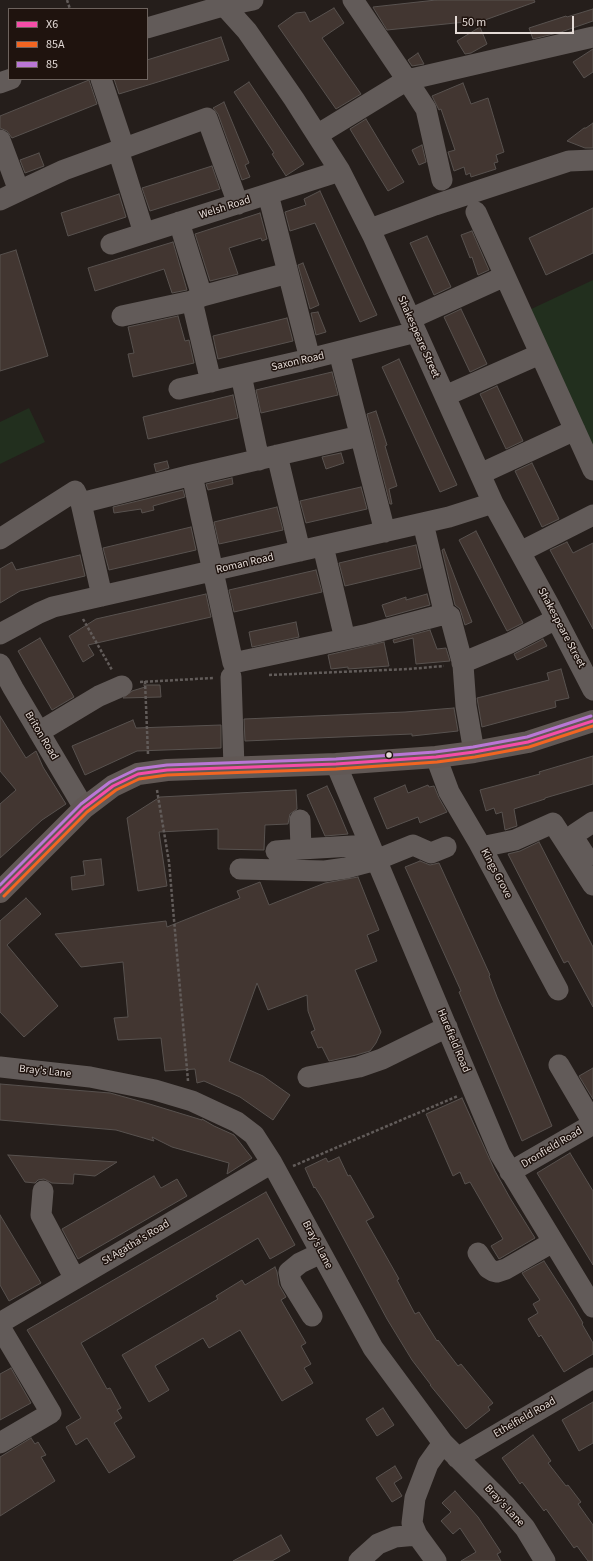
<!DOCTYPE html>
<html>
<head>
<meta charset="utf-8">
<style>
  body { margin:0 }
  #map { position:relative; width:593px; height:1561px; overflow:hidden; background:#251e1b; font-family:"Source Sans 3",sans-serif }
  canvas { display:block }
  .legend { position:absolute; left:8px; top:8px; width:140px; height:72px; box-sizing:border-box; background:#1f130e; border:1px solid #6d635e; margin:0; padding:5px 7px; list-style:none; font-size:12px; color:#e3dad6 }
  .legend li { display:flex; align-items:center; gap:8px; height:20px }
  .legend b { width:20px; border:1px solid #6d635e }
  .scale { position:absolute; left:455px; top:16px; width:119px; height:18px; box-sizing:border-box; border:2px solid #e3dad6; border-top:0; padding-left:5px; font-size:12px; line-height:14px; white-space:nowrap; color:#e3dad6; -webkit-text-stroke:3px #1f130e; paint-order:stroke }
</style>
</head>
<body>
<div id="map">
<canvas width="593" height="1561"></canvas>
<ul class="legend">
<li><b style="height:5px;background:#f54da8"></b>X6</li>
<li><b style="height:5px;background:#f26522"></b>85A</li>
<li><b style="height:5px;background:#ba77d6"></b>85</li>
</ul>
<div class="scale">50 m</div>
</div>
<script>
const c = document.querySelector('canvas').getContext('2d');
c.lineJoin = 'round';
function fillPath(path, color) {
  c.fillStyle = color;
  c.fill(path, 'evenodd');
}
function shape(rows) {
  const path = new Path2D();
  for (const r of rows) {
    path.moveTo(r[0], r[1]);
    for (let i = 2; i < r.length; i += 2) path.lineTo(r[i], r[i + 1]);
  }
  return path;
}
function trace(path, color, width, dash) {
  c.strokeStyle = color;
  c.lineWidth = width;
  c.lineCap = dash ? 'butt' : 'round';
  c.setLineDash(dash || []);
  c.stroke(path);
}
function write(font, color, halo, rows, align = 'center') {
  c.font = font + ' "Source Sans 3",sans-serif';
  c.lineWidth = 3;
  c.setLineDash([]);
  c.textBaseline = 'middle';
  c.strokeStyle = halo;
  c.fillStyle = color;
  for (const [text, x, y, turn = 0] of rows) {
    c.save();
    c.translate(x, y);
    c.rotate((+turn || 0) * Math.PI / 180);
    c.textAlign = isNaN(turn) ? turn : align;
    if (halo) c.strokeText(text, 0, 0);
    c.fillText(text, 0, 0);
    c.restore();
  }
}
fillPath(shape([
  [593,280,593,452,527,311],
  [29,408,45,442,0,464,0,422]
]), '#222f1e');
const building = shape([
  [436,0,534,0,535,2,485,20,387,30,374,9,373,7,436,0],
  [334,8,344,23,322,38,361,94,336,109,278,26,296,13,305,12,310,22,334,8],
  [593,9,593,21,561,32,533,39,529,28,566,16,567,17,593,9],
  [480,27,487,44,471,53,465,54,457,41,480,27],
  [221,37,229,60,119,94,114,79,147,79,147,60,221,37],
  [593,49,593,72,584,78,573,62,593,49],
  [418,53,424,64,412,66,408,60,418,53],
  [89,80,97,104,12,138,7,131,0,128,0,116,89,80],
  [249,82,304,164,287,175,286,176,272,154,274,153,234,92,249,82],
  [463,83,471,104,488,98,504,152,496,155,498,162,494,163,496,169,471,177,470,173,466,175,464,167,454,171,448,152,455,150,441,109,439,110,432,96,463,83],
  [224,102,249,163,245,165,250,177,242,180,218,114,213,108,224,102],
  [366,119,404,182,388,191,350,129,366,119],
  [593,123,593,148,585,148,567,141,584,128,586,128,593,123],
  [422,145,426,162,419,165,412,150,422,145],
  [39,153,44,166,25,173,20,160,39,153],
  [212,166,220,189,150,211,142,188,212,166],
  [320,191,377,315,360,322,315,223,290,231,285,212,306,205,304,199,320,191],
  [119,194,126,217,68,236,61,213,119,194],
  [593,208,593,253,546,275,529,238,593,208],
  [260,213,267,239,262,241,261,238,229,248,238,274,210,281,195,234,260,213],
  [472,231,489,270,478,275,472,257,470,258,461,235,472,231],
  [427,236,451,287,434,295,410,243,427,236],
  [173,242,187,290,172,293,164,269,95,291,88,268,173,242],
  [16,250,48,356,0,371,0,255,16,250],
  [303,263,319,305,310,309,298,265,303,263],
  [461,309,487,364,470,372,444,317,461,309],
  [318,312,326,332,316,335,311,313,318,312],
  [178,316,185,341,189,340,194,363,133,377,128,354,134,353,128,327,178,316],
  [287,318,293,341,218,359,213,336,287,318],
  [399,359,457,485,440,492,382,367,399,359],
  [332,372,338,395,261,413,256,390,332,372],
  [497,386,523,441,506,449,480,394,497,386],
  [233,395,238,418,148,439,143,417,233,395],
  [376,411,387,445,385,446,397,486,389,489,392,504,390,504,367,414,376,411],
  [341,453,344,463,326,469,322,457,341,453],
  [167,461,169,468,156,472,154,464,167,461],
  [532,463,559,519,542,527,515,471,532,463],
  [232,478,233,484,208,490,206,484,232,478],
  [361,487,367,509,306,523,300,501,361,487],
  [183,490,185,497,153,506,154,510,142,513,141,509,114,513,113,507,183,490],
  [277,507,283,530,219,544,214,522,277,507],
  [191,527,196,550,109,570,103,548,191,527],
  [476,531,523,623,507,631,459,540,476,531],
  [567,542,573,553,593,543,593,629,550,550,567,542],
  [416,545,421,568,345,586,339,563,416,545],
  [444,549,472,622,465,625,460,609,455,605,442,550,444,549],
  [80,555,85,576,20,591,0,603,0,569,12,562,16,570,80,555],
  [316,570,322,592,234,612,229,590,316,570],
  [206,594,211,617,88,645,94,655,83,662,69,636,96,619,206,594],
  [427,594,430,605,386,617,382,605,406,597,406,600,427,594],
  [296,622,299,637,252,647,249,632,296,622],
  [430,630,437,649,446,648,450,661,416,664,413,638,394,643,393,640,430,630],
  [40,638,74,697,52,710,18,651,40,638],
  [543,639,547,646,517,660,514,654,543,639],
  [384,642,389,666,348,669,348,667,331,669,328,655,384,642],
  [561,669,569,698,555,701,556,707,482,727,477,698,549,680,547,673,561,669],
  [144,685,160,685,161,697,123,698,132,691,145,687,144,685],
  [454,708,458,731,412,736,412,734,245,741,244,719,405,712,454,708],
  [0,716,26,758,36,751,43,767,66,804,42,820,0,858,0,804,16,790,0,771,0,716],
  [133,720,136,728,221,725,221,748,137,751,85,775,72,746,133,720],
  [593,756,593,784,545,798,545,799,514,809,517,826,505,830,502,812,496,814,494,808,486,811,480,790,540,774,539,772,593,756],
  [405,785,408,793,428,785,429,787,434,786,439,798,447,812,420,823,418,817,387,829,374,798,405,785],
  [327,786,335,803,348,834,325,836,307,795,327,786],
  [296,790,297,809,290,814,288,824,265,825,264,850,218,849,218,829,159,832,167,886,138,891,127,818,160,797,296,790],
  [539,842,593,947,593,1007,568,961,564,963,508,854,520,851,539,842],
  [101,859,104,885,72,890,71,877,85,875,83,861,101,859],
  [420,861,430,865,439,863,490,975,489,976,497,997,552,1126,522,1141,459,992,461,991,405,867,420,861],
  [358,877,379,930,367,935,377,961,355,970,381,1032,376,1043,370,1051,356,1055,329,1061,322,1047,318,1048,311,1032,315,1030,308,1011,307,995,268,1010,257,983,229,1061,263,1076,290,1095,273,1120,240,1097,204,1081,197,1083,195,1069,165,1071,161,1038,118,1040,114,1018,128,1017,123,962,81,967,55,934,166,921,167,927,240,898,237,891,260,882,269,905,325,883,358,877],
  [26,898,41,914,7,945,58,1006,24,1037,0,1012,0,921,26,898],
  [593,1068,593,1099,579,1076,593,1068],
  [0,1084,110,1093,143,1102,202,1120,202,1119,214,1126,234,1135,252,1158,227,1174,229,1163,172,1147,152,1137,154,1141,116,1130,0,1120,0,1084],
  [462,1098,495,1171,510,1198,535,1238,499,1259,491,1246,503,1239,470,1182,465,1184,460,1172,453,1176,426,1114,462,1098],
  [570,1153,593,1191,593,1265,537,1173,570,1153],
  [8,1155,117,1162,95,1176,74,1174,73,1184,52,1183,44,1179,38,1180,35,1183,25,1182,8,1155],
  [339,1157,348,1176,350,1175,374,1217,366,1221,399,1279,397,1280,415,1314,419,1312,437,1341,438,1340,458,1366,461,1364,493,1403,488,1407,490,1410,466,1429,430,1385,431,1385,412,1360,387,1319,323,1200,315,1187,314,1188,305,1168,326,1158,328,1162,339,1157],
  [154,1176,161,1188,177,1179,187,1196,78,1259,62,1229,154,1176],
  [266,1192,295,1245,270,1259,258,1238,81,1343,107,1389,110,1388,121,1408,117,1410,122,1418,114,1423,135,1457,109,1473,87,1438,76,1445,66,1427,81,1418,27,1330,266,1192],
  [0,1215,41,1283,9,1301,0,1285,0,1215],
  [544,1261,573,1306,583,1323,582,1324,593,1343,593,1354,564,1372,541,1335,539,1337,528,1319,538,1313,533,1304,540,1300,522,1273,544,1261],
  [275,1267,277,1272,279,1285,286,1297,281,1300,306,1343,301,1346,311,1364,304,1368,313,1383,282,1401,240,1330,209,1348,203,1338,155,1366,169,1390,149,1402,122,1355,218,1299,216,1296,242,1280,245,1285,275,1267],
  [11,1368,31,1403,0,1420,0,1374,11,1368],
  [593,1402,593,1443,579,1451,562,1420,593,1402],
  [383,1408,394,1425,377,1436,366,1419,383,1408],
  [533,1435,551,1461,548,1463,566,1486,568,1485,581,1502,578,1504,593,1525,593,1561,588,1561,577,1546,574,1548,546,1509,544,1511,522,1482,520,1484,502,1458,533,1435],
  [31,1438,35,1444,38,1442,46,1455,41,1457,55,1481,0,1516,0,1457,31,1438],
  [395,1466,402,1478,394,1483,402,1496,392,1502,376,1478,395,1466],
  [455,1491,478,1517,501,1552,497,1554,501,1561,461,1561,476,1552,460,1528,453,1534,441,1521,451,1512,442,1503,455,1491],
  [281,1535,290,1551,272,1561,233,1561,281,1535]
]);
fillPath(building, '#423631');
trace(building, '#58524f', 1);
trace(shape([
  [67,0,70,9],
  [83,619,112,670],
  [269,675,409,669,444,666],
  [145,681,148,754],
  [140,682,214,678],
  [157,790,169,862,188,1081],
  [293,1166,458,1096]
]), '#625c5a', 2.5, [3, 2]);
trace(shape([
  [219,0,247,31,294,99,340,171,373,236,493,503,549,605,593,690],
  [353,0,407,80,593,37],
  [147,28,223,6,253,0],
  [101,79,124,148],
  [0,83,11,79],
  [317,135,407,80,426,109,442,180],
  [0,140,19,191,0,200],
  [118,150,144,233],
  [19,191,64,170,207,118,238,204],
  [268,194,310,359],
  [476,212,505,276],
  [179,222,202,296,192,301],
  [370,229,435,205,569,161,593,160],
  [111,244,340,171],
  [202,296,288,273],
  [122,316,192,301,211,382],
  [410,319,505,276,593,470],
  [339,352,385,532],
  [241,375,259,460],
  [179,389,301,361,416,332],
  [445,396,540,354],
  [360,436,192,475,233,663,369,634,441,615,443,612,443,607,423,523],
  [277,455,300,551],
  [480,474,575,430],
  [0,539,75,491,81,503],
  [323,546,345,639],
  [520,552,593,515],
  [102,596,81,503,192,475],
  [443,612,450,616,463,665,466,706,474,752],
  [0,634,39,613,53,607,449,517,493,503],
  [462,663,510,643,556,619],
  [0,664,13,688,84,808],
  [231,677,234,767],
  [39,732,99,696,122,686],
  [436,757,449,792,479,843,558,990],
  [336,764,500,1154,593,1307],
  [300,820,301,849,370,845],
  [481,847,515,840,553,823,593,885],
  [276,851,301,849],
  [586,857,575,840,575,834,593,822],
  [240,869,325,871,346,868,376,860,413,845,431,853,446,847],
  [559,1065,593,1123],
  [0,1067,90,1077,155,1090,192,1101,237,1122,254,1135,272,1163,373,1348,443,1443,505,1505,525,1528,545,1561],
  [308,1077,359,1067,382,1059,447,1027],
  [510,1172,593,1124],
  [43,1191,41,1215,75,1279],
  [478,1253,488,1268,493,1271,497,1272,506,1269,553,1242],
  [312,1316,291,1282,289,1272,300,1263,321,1253],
  [0,1323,272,1163],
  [0,1327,51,1413,0,1443],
  [457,1458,593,1378],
  [417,1535,436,1561],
  [359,1561,378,1544,395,1537,417,1535,412,1523,415,1498,428,1464,443,1443]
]), '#625b59', 21);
trace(shape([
  [0,892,84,808,113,786,138,774,167,770,336,764,436,757,474,752,528,742,593,721]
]), '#615855', 22);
trace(shape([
  [0,892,84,808,113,786,138,774,167,770,336,764,436,757,474,752,528,742,593,721]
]), '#f54da8', 3);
trace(shape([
  [4,896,87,812,116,790,139,779,167,775,336,769,437,762,475,757,529,747,593,726]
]), '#f26522', 3);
trace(shape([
  [0,885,81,804,110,782,137,769,167,765,336,759,435,752,473,747,527,737,591,716]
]), '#ba77d6', 3);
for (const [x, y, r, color] of [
  [389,755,3.5,"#e3dad6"]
]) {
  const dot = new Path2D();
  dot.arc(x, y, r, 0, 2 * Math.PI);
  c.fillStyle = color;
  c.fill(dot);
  trace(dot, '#1f130e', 1.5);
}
write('11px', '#e3dad6', '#1f130e', [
  ["Welsh Road",225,208,-18],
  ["Shakespeare Street",418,337,66],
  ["Saxon Road",298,362,-13],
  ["Roman Road",245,564,-13],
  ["Shakespeare Street",561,628,62],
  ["Briton Road",41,736,59],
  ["Kings Grove",496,874,62],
  ["Harefield Road",453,1041,67],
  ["Bray's Lane",45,1072,6],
  ["Dronfield Road",552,1148,-31],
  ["St Agatha's Road",136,1243,-31],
  ["Bray's Lane",317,1245,62],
  ["Ethelfield Road",525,1418,-30],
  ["Bray's Lane",504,1506,47]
]);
</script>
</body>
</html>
